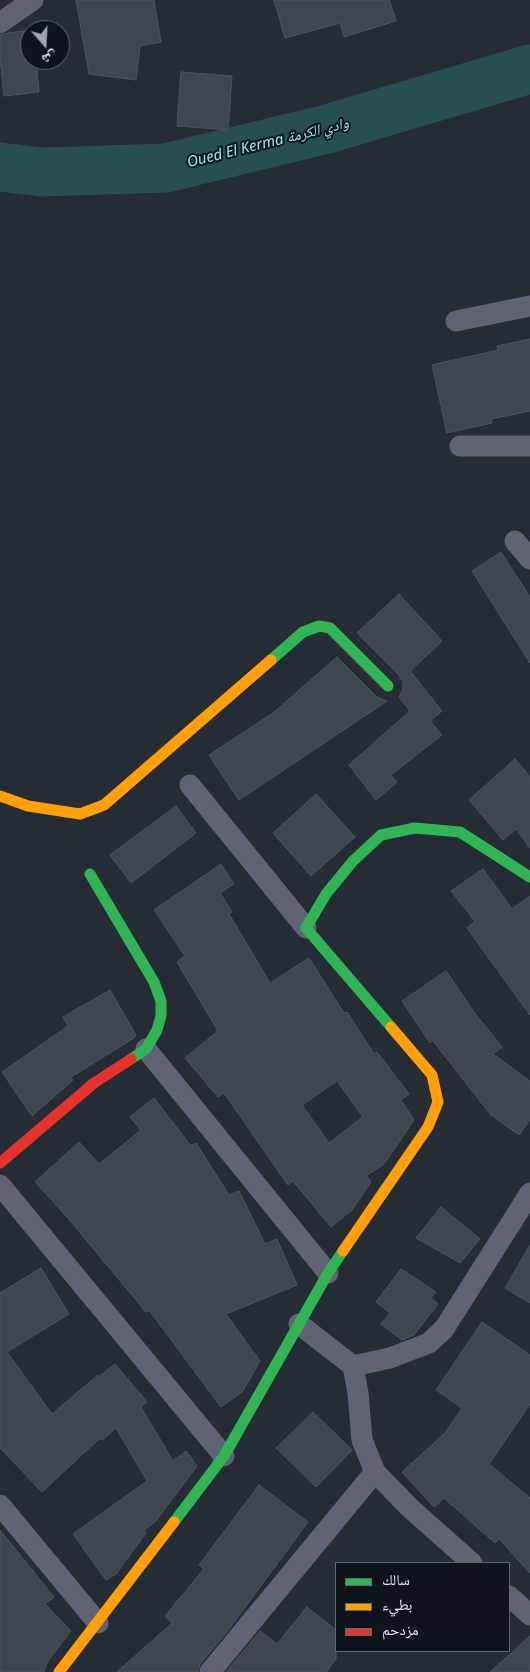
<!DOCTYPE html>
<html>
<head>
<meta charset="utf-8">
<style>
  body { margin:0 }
  #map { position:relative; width:530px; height:1672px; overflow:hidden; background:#252c34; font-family:"Noto Sans","Noto Naskh Arabic",sans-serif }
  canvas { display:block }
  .legend { position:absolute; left:335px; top:1562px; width:175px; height:90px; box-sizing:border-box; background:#0e141a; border:1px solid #626971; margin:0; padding:6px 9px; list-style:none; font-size:15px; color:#e1e9f3 }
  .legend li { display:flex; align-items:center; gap:10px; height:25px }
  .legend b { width:25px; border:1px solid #626971 }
  .north { position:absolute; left:20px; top:20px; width:50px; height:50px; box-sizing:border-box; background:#0e141a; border:1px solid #626971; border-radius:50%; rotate:161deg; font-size:14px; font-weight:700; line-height:20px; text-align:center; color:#e1e9f3 }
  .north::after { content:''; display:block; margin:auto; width:18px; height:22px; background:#9fa7b0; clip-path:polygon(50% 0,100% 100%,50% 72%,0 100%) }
</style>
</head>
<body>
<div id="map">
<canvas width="530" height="1672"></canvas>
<ul class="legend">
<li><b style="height:6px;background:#30b455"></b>سالك</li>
<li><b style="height:6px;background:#ff9f0a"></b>بطيء</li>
<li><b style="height:6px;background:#e5322d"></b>مزدحم</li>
</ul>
<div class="north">ش</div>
</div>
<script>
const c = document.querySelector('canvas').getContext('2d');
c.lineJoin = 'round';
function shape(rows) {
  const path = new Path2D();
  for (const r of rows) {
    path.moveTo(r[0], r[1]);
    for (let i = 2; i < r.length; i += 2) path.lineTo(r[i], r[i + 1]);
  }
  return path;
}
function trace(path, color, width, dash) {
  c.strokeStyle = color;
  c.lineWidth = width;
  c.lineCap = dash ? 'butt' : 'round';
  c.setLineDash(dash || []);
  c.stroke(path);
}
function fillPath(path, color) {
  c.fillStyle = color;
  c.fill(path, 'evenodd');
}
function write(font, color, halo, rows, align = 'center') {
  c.font = font + ' "Noto Sans","Noto Naskh Arabic",sans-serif';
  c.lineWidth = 4;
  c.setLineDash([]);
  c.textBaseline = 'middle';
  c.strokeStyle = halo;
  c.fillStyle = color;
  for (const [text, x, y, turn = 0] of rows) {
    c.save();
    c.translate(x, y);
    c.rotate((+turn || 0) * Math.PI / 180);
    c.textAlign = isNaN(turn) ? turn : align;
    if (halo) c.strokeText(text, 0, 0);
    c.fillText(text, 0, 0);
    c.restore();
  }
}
trace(shape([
  [0,167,43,172,166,168,327,129,530,69]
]), '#274e52', 49);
const building = shape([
  [76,0,154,0,161,42,140,46,136,80,89,74,76,0],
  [274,0,389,0,396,21,344,37,340,23,285,38,274,0],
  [30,30,30,60,36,60,39,92,4,96,0,57,0,35,8,33,30,30],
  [181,72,232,76,228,130,177,126,181,72],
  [530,339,530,411,491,419,492,423,447,433,432,365,498,350,497,346,530,339],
  [501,552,530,597,530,663,472,571,501,552],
  [399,594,442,641,410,671,442,711,430,721,442,735,391,775,397,782,376,800,349,765,410,711,399,697,403,690,403,682,399,675,357,633,399,594],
  [337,657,377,697,387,701,239,800,209,755,273,713,337,657],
  [515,759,530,777,530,848,516,829,503,840,469,800,515,759],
  [316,794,355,837,311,876,273,833,316,794],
  [176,806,196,833,131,883,110,855,176,806],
  [221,864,234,884,220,893,232,912,229,914,270,983,309,958,344,1013,347,1012,374,1054,377,1052,409,1094,401,1100,414,1120,384,1164,366,1176,371,1182,352,1210,331,1227,293,1181,288,1185,224,1093,218,1097,185,1058,218,1031,177,962,185,956,154,910,221,864],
  [337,1081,363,1117,329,1143,302,1105,337,1081],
  [483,869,512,909,530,896,530,1015,467,928,475,921,451,891,483,869],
  [446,971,474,1012,502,1047,493,1054,530,1081,530,1120,519,1135,491,1115,433,1041,430,1043,402,1001,446,971],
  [110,990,136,1035,134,1038,71,1077,73,1080,32,1116,2,1072,68,1026,63,1017,110,990],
  [154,1098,191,1146,196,1143,229,1195,239,1191,265,1244,277,1239,297,1285,226,1314,260,1361,242,1392,221,1407,149,1310,146,1312,67,1217,35,1182,79,1142,99,1164,141,1130,130,1117,154,1098],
  [441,1207,480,1239,460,1263,416,1238,441,1207],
  [530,1245,530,1303,505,1288,530,1245],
  [41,1268,69,1314,7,1352,52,1414,98,1375,99,1377,115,1364,147,1402,141,1407,173,1461,186,1451,197,1466,155,1522,144,1530,146,1533,116,1574,106,1580,73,1534,147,1481,116,1428,102,1440,100,1438,42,1492,0,1448,0,1293,41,1268],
  [401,1269,436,1292,431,1298,438,1304,414,1335,402,1340,381,1324,390,1313,376,1302,401,1269],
  [482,1322,530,1355,530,1404,489,1464,530,1498,530,1573,499,1539,495,1543,444,1498,434,1507,402,1472,445,1433,462,1408,436,1390,482,1322],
  [313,1412,352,1450,316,1487,276,1448,313,1412],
  [259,1485,308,1522,226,1633,200,1664,198,1672,117,1672,172,1623,165,1616,204,1569,199,1565,259,1485],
  [0,1530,54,1597,45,1604,71,1631,47,1662,44,1672,0,1672,0,1530],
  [307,1607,336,1630,336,1659,326,1672,226,1672,260,1631,277,1644,307,1607],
  [530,1636,530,1672,490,1672,530,1636]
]);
fillPath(building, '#3f464c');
trace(building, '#4e565c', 1);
trace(shape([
  [0,23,33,0],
  [456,321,530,306],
  [460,446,530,446],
  [515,541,530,559],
  [190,785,306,928],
  [146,1049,328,1273],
  [0,1185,224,1456],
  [299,1324,353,1366,358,1393,362,1440,375,1472,410,1508,472,1563],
  [353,1366,390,1358,429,1343,444,1329,530,1193],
  [0,1505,98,1623],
  [509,1596,530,1615],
  [210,1672,375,1472]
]), '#606373', 21);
trace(shape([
  [271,660,303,632,319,626,330,628,388,686],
  [90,874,154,982,161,1001,161,1016,157,1030,146,1049,131,1059],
  [391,1027,306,928,326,894,353,861,381,835,415,828,460,832,530,877],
  [174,1522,224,1456,328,1273,343,1251]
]), '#30b455', 11);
trace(shape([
  [0,796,28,806,80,814,104,805,271,660],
  [343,1251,428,1127,438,1102,432,1075,391,1027],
  [59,1672,174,1522]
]), '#ff9f0a', 11);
trace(shape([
  [0,1163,94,1083,131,1059]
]), '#e5322d', 11);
write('italic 15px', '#91edf6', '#0e141a', [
  ["Oued El Kerma وادي الكرمة",268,143,-14]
]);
</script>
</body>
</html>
